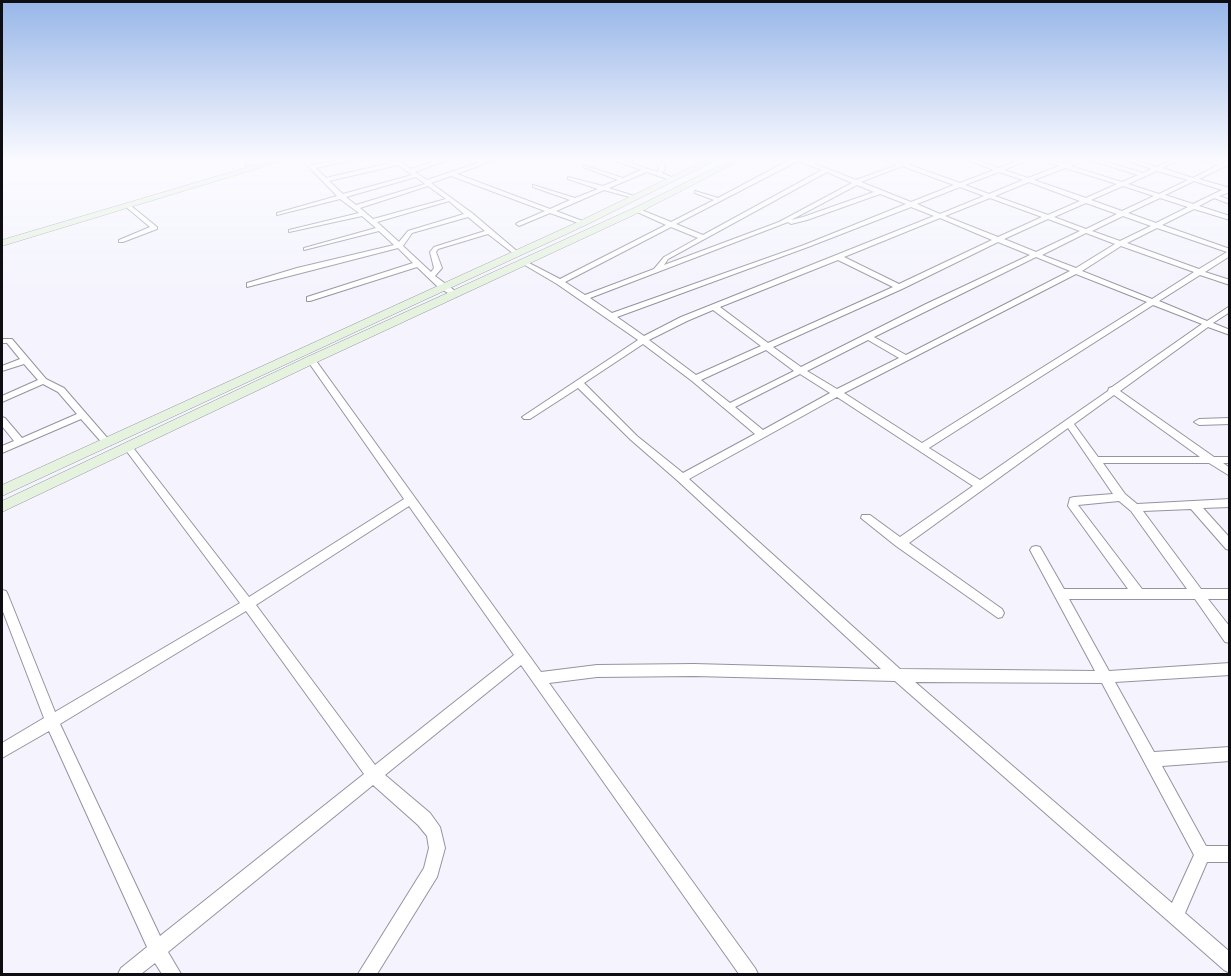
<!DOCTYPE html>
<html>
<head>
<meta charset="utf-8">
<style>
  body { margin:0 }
  #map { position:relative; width:1231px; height:976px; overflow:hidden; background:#f5f4fe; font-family:"Space Grotesk",sans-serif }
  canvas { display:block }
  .frame { position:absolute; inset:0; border:3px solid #0e0d12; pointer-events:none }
</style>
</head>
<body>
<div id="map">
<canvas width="1231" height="976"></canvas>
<div class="frame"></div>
</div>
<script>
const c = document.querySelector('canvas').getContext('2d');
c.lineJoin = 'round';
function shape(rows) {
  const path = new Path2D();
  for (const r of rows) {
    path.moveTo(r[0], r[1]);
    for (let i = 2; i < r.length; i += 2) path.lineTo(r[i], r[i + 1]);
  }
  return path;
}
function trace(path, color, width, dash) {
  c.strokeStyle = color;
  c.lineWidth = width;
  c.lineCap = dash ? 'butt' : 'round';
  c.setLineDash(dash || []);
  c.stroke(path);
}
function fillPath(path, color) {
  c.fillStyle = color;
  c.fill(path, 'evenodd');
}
const street = shape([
  [246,158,252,158,251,166,246,165,246,158],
  [300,158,306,158,313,165,347,158,359,158,316,168,326,178,394,162,389,158,396,158,411,169,444,158,453,158,415,172,427,180,478,163,465,158,474,158,484,161,491,158,499,158,457,174,550,209,570,200,533,187,533,185,575,198,598,189,568,179,568,177,603,186,618,180,583,167,583,165,623,178,641,170,607,158,616,158,657,172,659,169,658,164,650,158,657,158,664,163,665,169,662,173,676,179,673,181,647,172,609,188,637,197,637,199,604,190,556,211,585,222,585,224,581,224,550,213,519,226,516,224,517,223,545,211,451,176,431,183,472,213,518,252,518,254,514,254,488,234,438,249,436,252,442,268,435,276,458,293,459,295,455,297,439,288,417,267,310,301,307,301,307,297,413,263,398,248,247,287,247,283,297,268,394,245,379,231,304,250,304,248,376,228,362,216,289,232,289,230,359,213,340,199,277,215,277,213,337,196,300,158],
  [398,165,412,175,343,194,329,181,398,165],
  [416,177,425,184,356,205,346,197,416,177],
  [428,186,446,199,373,219,360,208,428,186],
  [449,201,464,214,408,231,399,242,377,222,449,201],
  [468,217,485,231,434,247,430,252,434,268,431,272,403,246,412,233,468,217],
  [793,158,801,158,808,161,818,158,827,158,813,163,856,180,897,165,881,158,889,158,902,163,914,158,922,158,907,164,960,183,994,170,962,158,971,158,999,168,1024,158,1032,158,1004,170,1028,178,1059,166,1037,158,1046,158,1064,164,1079,158,1093,158,1143,173,1152,169,1118,158,1127,158,1157,167,1176,158,1184,158,1162,168,1193,178,1218,165,1194,158,1204,158,1223,163,1230,160,1230,164,1199,179,1230,188,1230,192,1219,196,1230,200,1230,204,1214,198,1199,206,1230,216,1230,220,1194,209,1162,225,1230,249,1230,256,1205,272,1230,280,1230,285,1200,275,1159,301,1207,321,1230,306,1230,312,1213,323,1230,330,1230,335,1208,327,1120,391,1214,457,1230,457,1230,463,1223,463,1230,468,1230,476,1209,463,1103,463,1125,494,1137,504,1230,499,1230,507,1203,508,1230,538,1230,550,1226,549,1191,509,1143,511,1201,589,1230,589,1230,599,1208,599,1230,627,1230,643,1225,642,1195,599,1069,599,1109,671,1230,663,1230,675,1115,682,1154,752,1230,747,1230,761,1162,766,1206,846,1230,846,1230,862,1207,862,1185,913,1230,952,1230,973,1224,970,895,681,694,676,597,677,549,683,755,968,758,974,739,974,521,665,385,775,430,813,440,827,445,848,437,877,377,974,358,974,424,868,429,848,427,836,418,825,373,785,168,952,181,974,162,974,155,963,141,974,118,974,121,968,147,947,49,731,2,758,2,743,44,718,2,609,2,590,6,591,8,595,55,712,240,603,125,449,123,447,125,445,131,445,249,597,404,499,307,360,308,358,314,358,541,672,597,665,694,664,881,669,678,481,631,440,578,388,530,419,524,419,522,417,638,340,557,284,523,264,523,262,527,262,560,279,666,225,635,211,635,209,639,209,671,222,714,200,695,193,695,191,718,198,793,158],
  [1086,159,1138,175,1122,182,1070,166,1086,159],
  [798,161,822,170,703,235,676,224,798,161],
  [902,166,954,185,911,202,861,182,902,166],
  [1065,168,1117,184,1086,198,1034,180,1065,168],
  [1157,171,1188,180,1159,194,1128,184,1157,171],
  [827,172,852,183,779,222,664,265,668,259,827,172],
  [999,172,1023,180,989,194,965,185,999,172],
  [1194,181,1222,190,1193,204,1165,195,1194,181],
  [1029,182,1080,201,1048,215,995,196,1029,182],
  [857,185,874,192,803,217,791,220,857,185],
  [1123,186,1154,196,1122,211,1091,200,1123,186],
  [960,187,984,196,940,214,917,204,960,187],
  [880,194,906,204,804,245,612,313,590,298,788,222,791,224,807,220,880,194],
  [990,198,1042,217,998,237,945,216,990,198],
  [1160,198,1188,207,1156,223,1128,213,1160,198],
  [1086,203,1117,214,1086,229,1054,217,1086,203],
  [911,207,934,216,681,317,644,336,617,317,808,247,911,207],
  [1123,216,1151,226,1120,241,1092,231,1123,216],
  [940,218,992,240,899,284,844,257,940,218],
  [1048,219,1080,231,1036,252,1004,239,1048,219],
  [671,227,698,238,664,257,654,269,585,295,565,282,671,227],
  [1157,228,1227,252,1199,269,1127,243,1157,228],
  [1086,233,1115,244,1076,268,1042,255,1086,233],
  [998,242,1030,255,926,304,801,367,773,347,902,289,998,242],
  [1121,246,1194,272,1152,299,1082,271,1121,246],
  [1036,257,1070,271,906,355,874,337,1036,257],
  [838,260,893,287,768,343,720,307,838,260],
  [1076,274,1147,302,922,443,844,393,1076,274],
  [1153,305,1202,324,1112,387,1109,388,1108,391,980,480,929,448,1153,305],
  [713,310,761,346,696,375,649,340,687,321,713,310],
  [868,340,899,358,837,389,807,371,868,340],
  [643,344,692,381,755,434,683,473,637,436,584,383,643,344],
  [766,350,794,371,730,403,701,380,766,350],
  [800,374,830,393,763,430,735,407,800,374],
  [1114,395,1200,457,1098,457,1074,424,1114,395],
  [837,397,973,486,900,537,870,515,862,515,861,518,896,546,998,618,1002,617,1004,613,1002,609,909,543,1068,428,1113,494,1074,497,1070,498,1068,506,1128,589,1064,589,1040,547,1036,546,1032,547,1030,550,1095,671,900,669,689,479,837,397],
  [1119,501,1131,511,1187,589,1142,589,1078,505,1119,501],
  [409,506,514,655,375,765,256,605,409,506],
  [246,611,364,774,160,936,60,724,246,611],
  [915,682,1102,683,1194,855,1172,903,915,682],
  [126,205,130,205,157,227,157,229,123,242,119,242,119,240,150,227,126,207,126,205],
  [2,339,12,339,46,379,64,388,110,441,112,443,110,445,104,445,81,419,2,453,2,446,14,441,2,426,2,417,5,418,22,438,77,414,58,392,43,384,2,402,2,396,38,380,24,364,2,371,2,366,20,359,7,343,2,343,2,339],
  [1230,418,1230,424,1199,425,1194,422,1199,419,1230,418]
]);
const secondary = shape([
  [279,158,292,158,2,246,2,240,279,158],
  [710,158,720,158,586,225,2,496,2,485,580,221,710,158],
  [735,158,745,158,640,212,315,363,2,512,2,501,307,357,634,208,735,158]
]);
trace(street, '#9493a1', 2);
trace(secondary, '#9493a1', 1);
fillPath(street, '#fff');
fillPath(secondary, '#e5f2de');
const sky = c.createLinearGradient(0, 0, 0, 295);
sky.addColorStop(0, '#97b6e8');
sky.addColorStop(0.54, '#fafaff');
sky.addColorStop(1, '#fafaff00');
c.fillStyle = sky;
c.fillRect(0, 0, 1231, 295);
</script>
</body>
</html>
